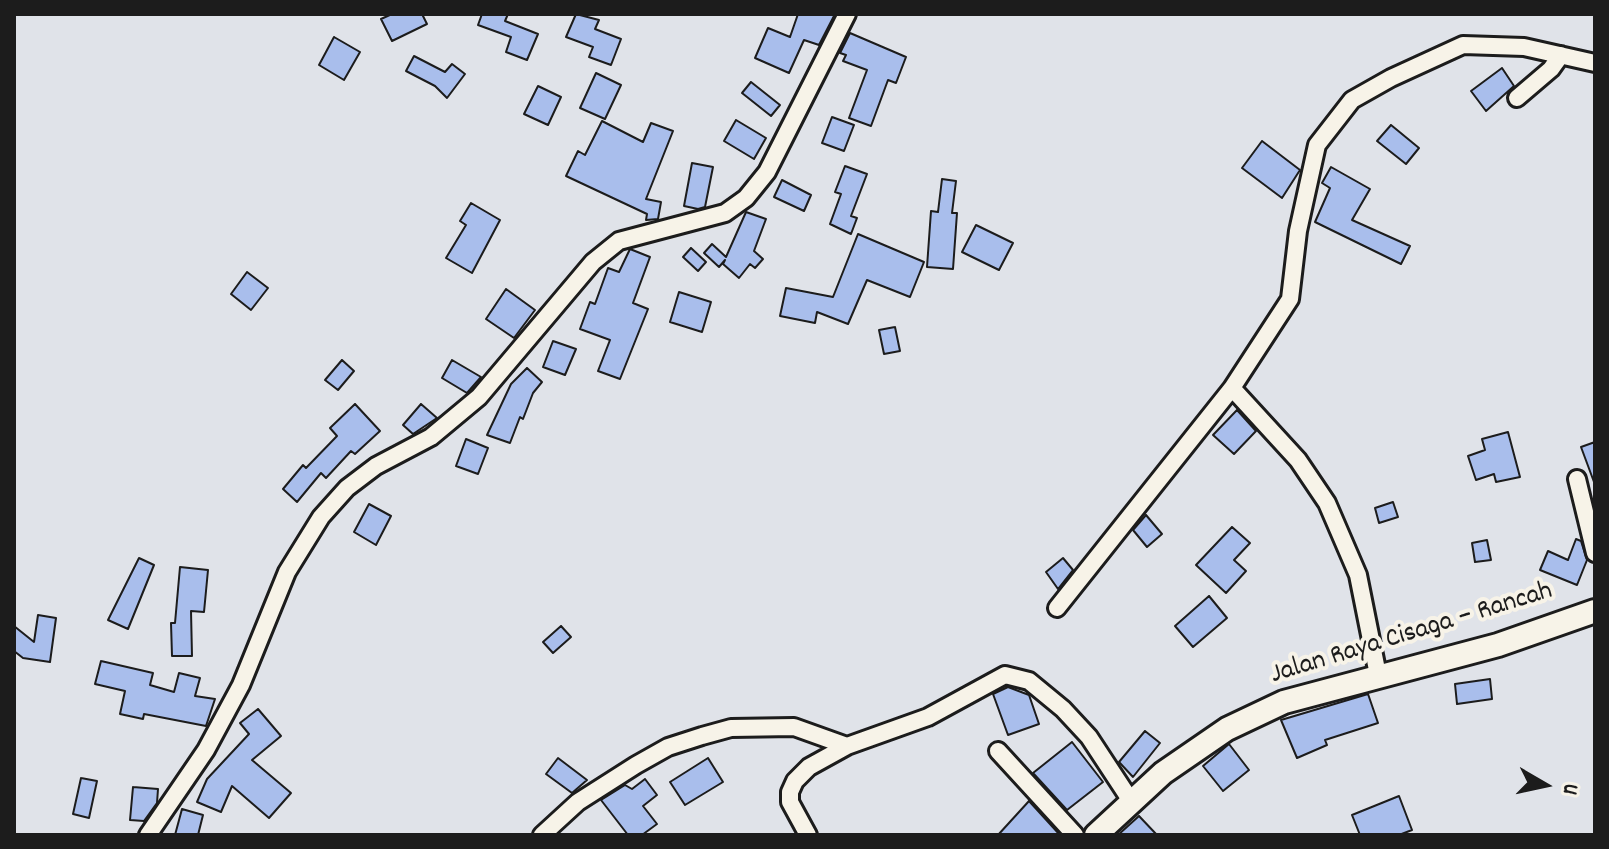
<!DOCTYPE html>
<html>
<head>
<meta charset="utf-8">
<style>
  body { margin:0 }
  #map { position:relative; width:1609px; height:849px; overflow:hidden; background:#e0e3e9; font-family:Dekko,sans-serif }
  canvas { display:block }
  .frame { position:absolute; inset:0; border:16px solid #1c1c1c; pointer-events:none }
  .north { position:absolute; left:1505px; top:745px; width:80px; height:80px; -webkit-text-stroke:6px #f7f3e8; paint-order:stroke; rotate:99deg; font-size:22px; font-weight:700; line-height:32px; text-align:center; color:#1c1c1c }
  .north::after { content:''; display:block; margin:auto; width:28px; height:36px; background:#1c1c1c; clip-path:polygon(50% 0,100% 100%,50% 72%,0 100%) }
</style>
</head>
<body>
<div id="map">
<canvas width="1609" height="849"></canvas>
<div class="frame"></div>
<div class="north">U</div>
</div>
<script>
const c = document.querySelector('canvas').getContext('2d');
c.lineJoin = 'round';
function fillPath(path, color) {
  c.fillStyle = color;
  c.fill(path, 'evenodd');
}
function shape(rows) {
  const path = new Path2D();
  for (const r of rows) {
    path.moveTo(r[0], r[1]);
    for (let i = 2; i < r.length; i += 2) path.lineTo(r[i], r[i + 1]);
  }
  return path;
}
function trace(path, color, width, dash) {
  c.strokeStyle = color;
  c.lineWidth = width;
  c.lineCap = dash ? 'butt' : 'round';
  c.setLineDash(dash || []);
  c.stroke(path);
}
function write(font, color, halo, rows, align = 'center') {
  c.font = font + ' Dekko,sans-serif';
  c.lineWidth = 8;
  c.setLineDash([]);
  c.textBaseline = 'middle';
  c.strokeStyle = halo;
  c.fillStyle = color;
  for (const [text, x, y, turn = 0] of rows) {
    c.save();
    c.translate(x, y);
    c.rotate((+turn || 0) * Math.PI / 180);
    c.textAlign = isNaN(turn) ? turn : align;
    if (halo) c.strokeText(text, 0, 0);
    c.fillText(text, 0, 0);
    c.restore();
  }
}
const building = shape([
  [392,14,422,14,427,24,392,41,381,19,392,14],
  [482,14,508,14,505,21,538,34,527,60,506,52,511,37,478,25,482,14],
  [576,14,599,20,595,29,621,39,611,65,589,57,593,47,566,37,576,14],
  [798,14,835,14,819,45,804,40,789,73,755,58,768,28,790,37,798,14],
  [850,33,906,57,896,83,888,80,871,126,849,118,867,70,843,61,846,55,840,53,850,33],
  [334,37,360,52,344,80,319,65,334,37],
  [414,56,445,72,452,64,465,74,447,98,435,86,406,71,414,56],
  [1502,68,1514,86,1486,111,1471,91,1502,68],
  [596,73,621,85,605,119,580,108,596,73],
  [751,82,780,105,771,116,742,93,751,82],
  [538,86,561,97,548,125,524,114,538,86],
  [832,117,854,125,844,151,822,143,832,117],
  [736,120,766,138,754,159,724,141,736,120],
  [602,121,643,142,651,123,673,131,646,199,661,202,658,219,646,220,647,214,566,176,578,151,585,155,602,121],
  [1391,125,1419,148,1406,164,1377,141,1391,125],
  [1262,141,1300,170,1282,198,1242,168,1262,141],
  [692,163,713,167,705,207,698,209,684,206,692,163],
  [845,166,867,174,851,216,857,218,851,234,830,224,841,194,835,192,845,166],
  [1331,167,1370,189,1352,220,1410,246,1401,264,1315,222,1330,188,1322,183,1331,167],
  [942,179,956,181,952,213,957,213,953,269,927,267,931,211,938,212,942,179],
  [782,180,811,195,804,211,774,197,782,180],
  [471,203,500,220,472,273,446,258,466,225,460,221,471,203],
  [746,212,766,219,754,251,763,259,755,268,750,264,739,278,723,264,725,260,719,267,704,253,712,244,726,257,746,212],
  [976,225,1013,243,999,270,962,252,976,225],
  [858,234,924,262,910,297,867,280,848,324,817,312,815,323,780,316,786,288,833,297,858,234],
  [691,248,706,262,698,271,683,257,691,248],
  [630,249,650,257,633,303,648,309,620,379,598,371,610,340,580,329,590,302,595,304,608,268,619,272,630,249],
  [247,272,268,288,251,310,231,294,247,272],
  [506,289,535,310,514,338,486,319,506,289],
  [679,292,711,302,702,332,670,322,679,292],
  [895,327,900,351,884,354,879,330,895,327],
  [553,341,576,349,565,375,543,367,553,341],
  [342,360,354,371,338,390,325,380,342,360],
  [452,360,481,377,467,393,442,378,452,360],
  [527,368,542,382,533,393,523,419,520,417,510,443,487,435,511,384,527,368],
  [355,404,380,431,355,454,351,451,326,478,321,473,297,502,283,489,303,465,306,468,337,436,330,428,355,404],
  [421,404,437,418,413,434,403,425,421,404],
  [1237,410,1256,431,1234,454,1213,435,1237,410],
  [1508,432,1520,477,1496,482,1494,474,1476,480,1468,456,1485,450,1482,439,1508,432],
  [466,439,488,448,478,474,456,466,466,439],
  [1595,442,1595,482,1594,482,1581,447,1595,442],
  [1393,502,1398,517,1379,523,1375,508,1393,502],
  [369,504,391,516,376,545,354,532,369,504],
  [1146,515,1162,534,1147,547,1133,530,1146,515],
  [1232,527,1250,543,1234,560,1246,571,1226,593,1196,565,1232,527],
  [1576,539,1581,541,1587,560,1577,585,1540,570,1548,551,1568,560,1576,539],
  [1487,540,1491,560,1475,562,1472,543,1487,540],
  [139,558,154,565,128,629,108,620,139,558],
  [1063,558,1073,570,1058,589,1046,572,1063,558],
  [180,567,208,570,204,612,191,611,192,656,172,656,171,623,175,623,180,567],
  [1209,596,1227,618,1193,647,1175,626,1209,596],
  [38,615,56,618,50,662,23,658,14,651,14,626,34,642,38,615],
  [561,626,571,637,553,653,543,642,561,626],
  [101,661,153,673,150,685,174,692,179,673,200,678,195,696,215,699,206,726,144,714,143,719,120,714,125,691,95,684,101,661],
  [1490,679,1492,699,1457,704,1455,684,1490,679],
  [1008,687,1029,695,1039,724,1008,735,993,694,1008,687],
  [1368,694,1378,723,1325,740,1327,745,1297,758,1281,720,1368,694],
  [258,709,281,736,252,760,291,793,269,818,232,786,221,812,197,802,207,779,249,734,240,723,258,709],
  [1145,731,1160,743,1133,777,1119,762,1145,731],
  [1072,742,1103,782,1067,810,1033,773,1072,742],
  [1229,744,1249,770,1223,791,1203,766,1229,744],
  [558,758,587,780,572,793,546,774,558,758],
  [708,758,723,782,685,805,670,782,708,758],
  [81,778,97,781,89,818,73,814,81,778],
  [645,779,657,795,643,806,657,824,642,835,628,835,601,800,625,785,632,789,645,779],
  [133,787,158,789,157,803,144,821,130,820,133,787],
  [1399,796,1412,830,1399,835,1360,835,1352,815,1399,796],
  [1029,801,1060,835,998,835,1029,801],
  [182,809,203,815,198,835,175,835,182,809],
  [1139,816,1157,835,1118,835,1139,816]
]);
fillPath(building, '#a9beec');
trace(building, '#1c1c1c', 2);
const minor = shape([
  [1517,98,1551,69,1561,55],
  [1232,388,1290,299,1298,231,1317,145,1352,100,1391,78,1463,45,1524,47,1595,63],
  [1577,479,1595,553],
  [1057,608,1232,388,1298,460,1327,503,1358,575,1378,675],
  [998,751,1075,835],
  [148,835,206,750,241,685,287,572,321,517,347,488,376,466,431,437,479,397,593,262,619,241,725,213,746,198,767,172,847,14],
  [542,835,578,802,636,765,668,747,702,736,731,728,794,727,847,746],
  [808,835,790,802,790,792,795,781,809,767,847,746,928,717,1005,675,1029,681,1063,709,1089,737,1131,801]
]);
const secondary = shape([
  [1096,835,1163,773,1227,729,1284,702,1498,645,1595,611]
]);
trace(minor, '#1c1c1c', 22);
trace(secondary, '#1c1c1c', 28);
trace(minor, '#f7f3e8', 16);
trace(secondary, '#f7f3e8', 22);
write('28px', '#1c1c1c', '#f7f3e8', [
  ["Jalan Raya Cisaga – Rancah",1412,635,-17]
]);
</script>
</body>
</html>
